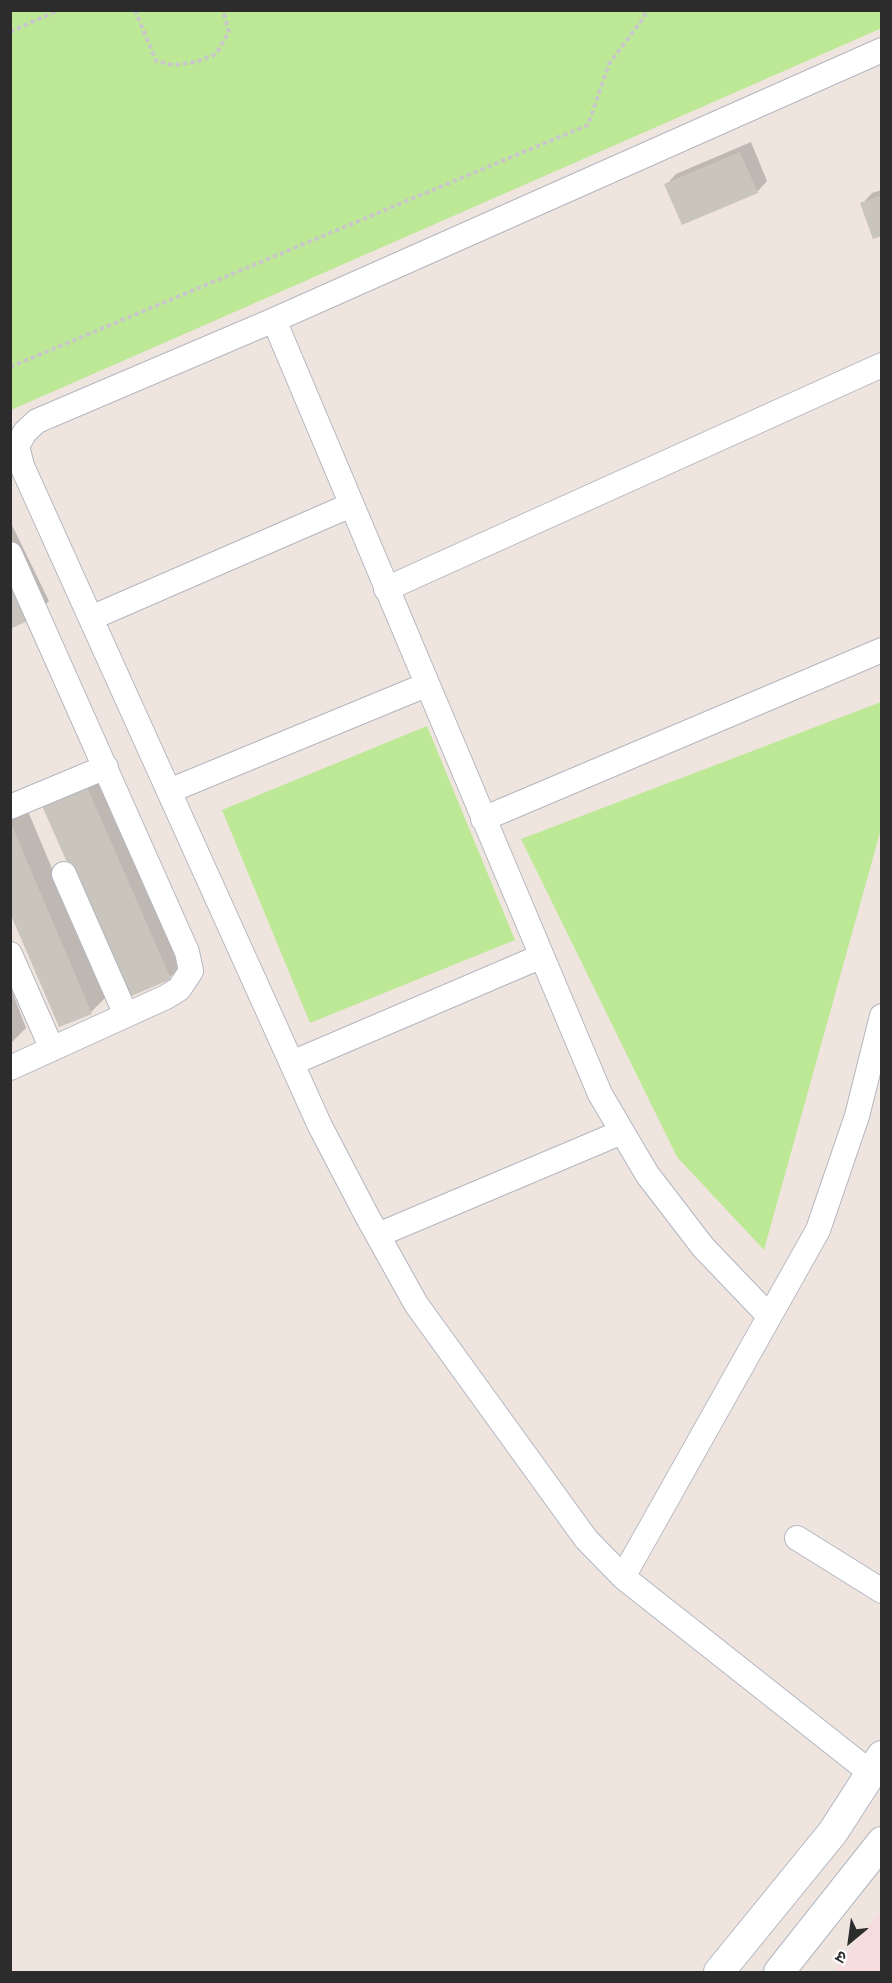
<!DOCTYPE html>
<html>
<head>
<meta charset="utf-8">
<style>
  body { margin:0 }
  #map { position:relative; width:892px; height:1983px; overflow:hidden; background:#efe5de; font-family:Arial,"Noto Sans Devanagari",sans-serif }
  canvas { display:block }
  .frame { position:absolute; inset:0; border:12px solid #2c2c2c; pointer-events:none }
  .north { position:absolute; left:820px; top:1911px; width:60px; height:60px; -webkit-text-stroke:4px #fff; paint-order:stroke; rotate:209deg; font-size:16px; font-weight:700; line-height:24px; text-align:center; color:#2c2c2c }
  .north::after { content:''; display:block; margin:auto; width:21px; height:27px; background:#2c2c2c; clip-path:polygon(50% 0,100% 100%,50% 72%,0 100%) }
</style>
</head>
<body>
<div id="map">
<canvas width="892" height="1983"></canvas>
<div class="frame"></div>
<div class="north">उ</div>
</div>
<script>
const c = document.querySelector('canvas').getContext('2d');
c.lineJoin = 'round';
function fillPath(path, color) {
  c.fillStyle = color;
  c.fill(path, 'evenodd');
}
function shape(rows) {
  const path = new Path2D();
  for (const r of rows) {
    path.moveTo(r[0], r[1]);
    for (let i = 2; i < r.length; i += 2) path.lineTo(r[i], r[i + 1]);
  }
  return path;
}
function trace(path, color, width, dash) {
  c.strokeStyle = color;
  c.lineWidth = width;
  c.lineCap = dash ? 'butt' : 'round';
  c.setLineDash(dash || []);
  c.stroke(path);
}
fillPath(shape([
  [881,1911,881,1972,833,1972]
]), '#f6dbdf');
fillPath(shape([
  [11,10,881,10,882,28,11,410],
  [881,702,881,829,764,1250,677,1157,521,839],
  [427,726,515,940,310,1023,222,810]
]), '#bde997');
fillPath(shape([
  [751,142,767,181,757,192,666,185,676,174],
  [882,190,882,234,862,204,872,193],
  [10,521,49,601,33,617,10,627],
  [99,765,186,962,170,977,57,784],
  [22,797,106,997,91,1012,10,909,10,802],
  [10,986,26,1028,10,1044]
]), '#0003');
fillPath(shape([
  [740,152,758,193,682,225,664,184],
  [882,195,882,236,873,239,860,203],
  [10,569,34,618,10,629],
  [84,780,171,979,127,998,39,799],
  [10,821,92,1014,59,1027,10,913]
]), '#c9c4bc');
const minor = shape([
  [274,320,37,421,25,432,17,446,22,466,320,1126,367,1216,416,1304,586,1539,623,1577],
  [10,554,187,952,191,971,179,989,166,997,10,1068],
  [386,589,882,365],
  [91,618,351,505],
  [169,791,426,685],
  [10,807,106,767],
  [483,819,882,650],
  [64,874,126,1015],
  [10,954,52,1049],
  [292,1063,542,956],
  [378,1235,622,1132],
  [768,1315,703,1247,647,1174,600,1094,274,320,882,50],
  [797,1538,882,1591],
  [871,1773,623,1577,818,1230,857,1116,882,1016]
]);
const tertiary = shape([
  [719,1972,833,1832,882,1756],
  [779,1972,882,1842]
]);
trace(minor, '#b2b6c1', 26);
trace(tertiary, '#b2b6c1', 32);
trace(shape([
  [135,10,156,61,174,65,196,62,216,54,229,32,223,10],
  [10,32,59,10],
  [10,367,588,125,609,64,645,16,643,10]
]), '#c8c8c8', 4, [4.5, 3]);
trace(minor, '#fff', 24);
trace(tertiary, '#fff', 30);
</script>
</body>
</html>
